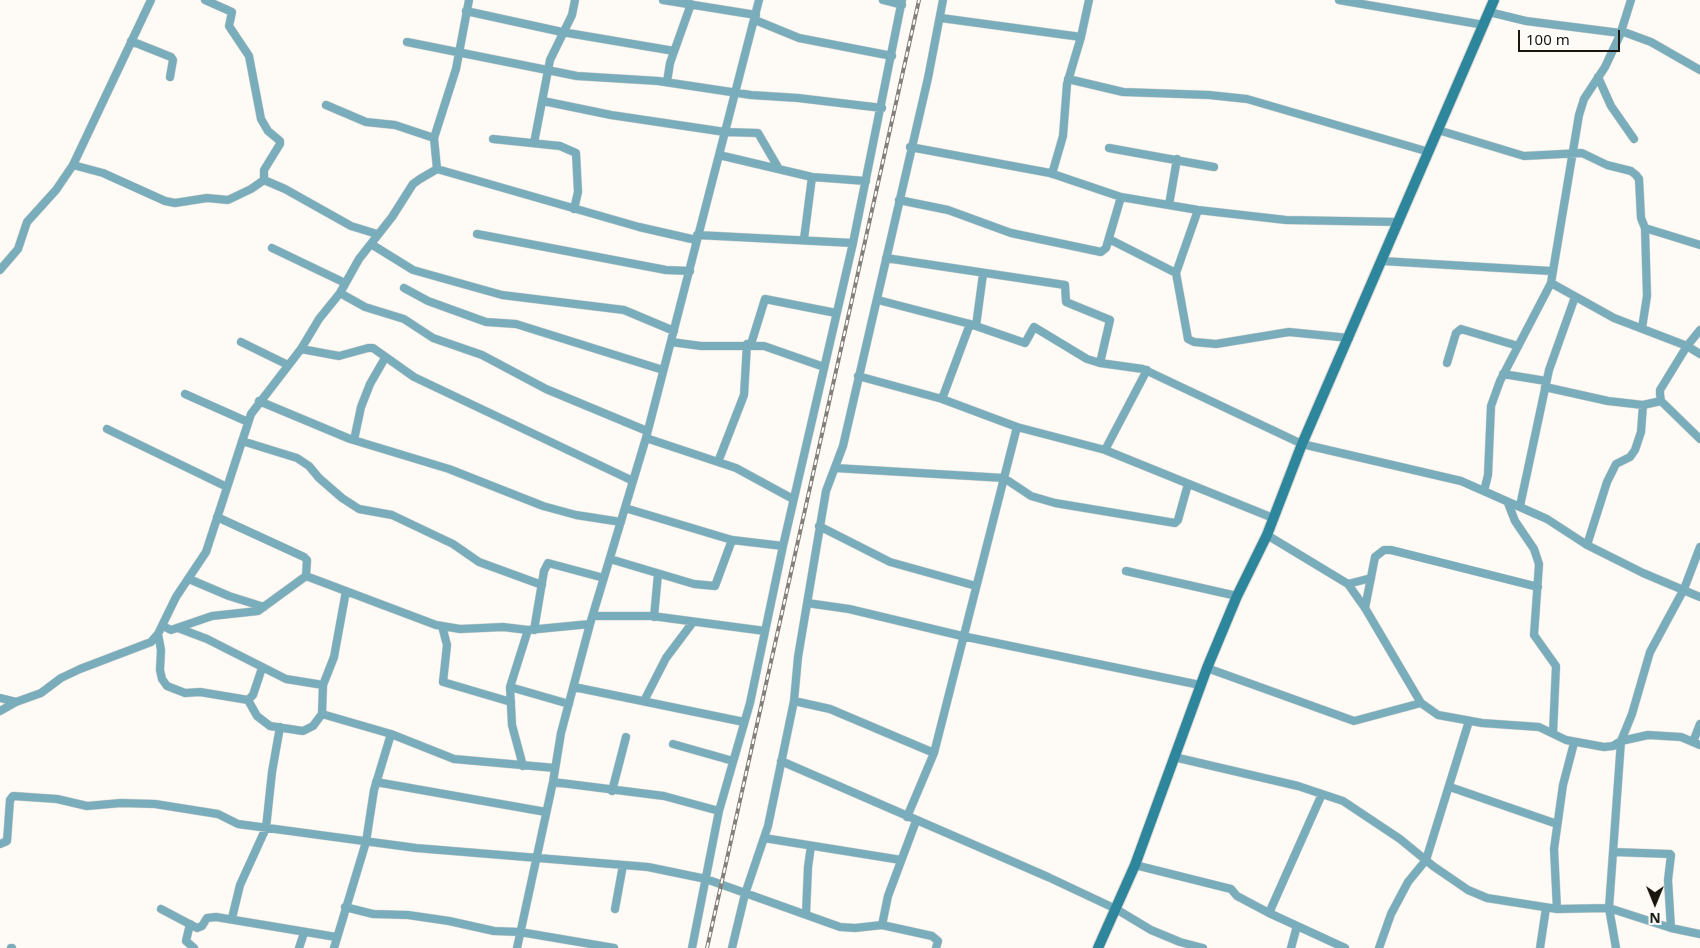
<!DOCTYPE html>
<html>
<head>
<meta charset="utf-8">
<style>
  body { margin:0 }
  #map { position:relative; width:1700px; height:948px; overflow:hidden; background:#fefbf7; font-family:"Noto Sans",sans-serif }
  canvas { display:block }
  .north { position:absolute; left:1630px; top:878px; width:50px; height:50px; -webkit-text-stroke:4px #fff; paint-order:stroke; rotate:180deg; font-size:14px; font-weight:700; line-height:20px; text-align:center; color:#1a160d }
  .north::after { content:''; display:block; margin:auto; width:18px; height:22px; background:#1a160d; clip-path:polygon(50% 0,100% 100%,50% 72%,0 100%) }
  .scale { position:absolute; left:1518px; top:30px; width:102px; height:22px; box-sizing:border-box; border:2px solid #1a160d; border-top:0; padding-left:6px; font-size:15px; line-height:18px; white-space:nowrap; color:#1a160d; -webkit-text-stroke:4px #fff; paint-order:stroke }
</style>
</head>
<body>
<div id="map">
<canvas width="1700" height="948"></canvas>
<div class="north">N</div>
<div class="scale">100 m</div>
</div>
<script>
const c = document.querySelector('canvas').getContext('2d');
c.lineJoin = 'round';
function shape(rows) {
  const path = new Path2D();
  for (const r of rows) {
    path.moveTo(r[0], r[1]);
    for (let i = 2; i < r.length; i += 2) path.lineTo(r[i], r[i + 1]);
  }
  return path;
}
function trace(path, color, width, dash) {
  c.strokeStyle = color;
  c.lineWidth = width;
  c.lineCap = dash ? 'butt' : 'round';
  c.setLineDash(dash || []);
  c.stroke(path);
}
const street = shape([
  [205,0,232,12,229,26,249,56,261,119,268,131,280,141,280,144,264,170,264,180],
  [663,0,756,15],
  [883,0,902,5],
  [1339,0,1484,25],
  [466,11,562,32,674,51],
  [1489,12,1526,21,1620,33],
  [941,18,1081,37],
  [755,20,799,38,892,56],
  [1621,31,1651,42,1700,70],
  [131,41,171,57,173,60,170,77],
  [407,42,577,76,658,81,751,95,798,98,882,108],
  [1598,77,1611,106,1634,139],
  [1068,79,1123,92,1209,95,1247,99,1429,152],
  [667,82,670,63,691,4],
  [543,101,611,115,725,132,758,133,779,169],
  [326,105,366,122,395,125,434,138],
  [1438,130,1524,156,1582,153,1607,165,1631,171,1636,175,1639,179,1641,218,1645,228,1647,296,1642,328],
  [493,139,560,146,576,153,578,192,574,209],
  [534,143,550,60,572,15,575,0],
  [910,147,1050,173,1121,197,1198,210,1286,220,1399,222],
  [1109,148,1214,167],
  [719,155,812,177,866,181],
  [73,165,103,173,165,201,175,203,207,198,228,200,251,189,264,180],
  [437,169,434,138,456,69,469,0],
  [1052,174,1063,136,1067,84,1081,37,1089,0],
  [264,180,285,189,351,226,377,234],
  [899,200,948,210,1011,233,1101,252,1106,248,1121,197],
  [1169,205,1177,159],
  [1198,210,1176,273,1188,339,1194,342,1216,344,1289,332,1349,338],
  [1645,228,1700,245],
  [477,234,666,270,690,271],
  [697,235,853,243],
  [804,239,812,177],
  [1109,239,1176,273],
  [371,244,413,270,502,295,624,310,674,331],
  [272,248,345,283],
  [886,258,1065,285,1066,302,1110,320,1100,363],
  [1382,261,1551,271],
  [0,270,18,249,27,222,56,190,73,165,151,0],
  [1551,283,1614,318,1687,346,1700,354],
  [404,288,428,301,486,322,516,324,663,370],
  [340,293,365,307,404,319,433,338,482,355,546,389,647,431],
  [878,300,970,324,1025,343,1034,327,1087,359,1100,363,1143,369,1302,444,1461,481,1547,519,1587,545,1643,573,1700,597],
  [976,326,983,274],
  [1700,330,1687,346,1660,390,1660,394,1661,401,1700,439],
  [241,342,288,365],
  [671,342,701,346,764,346,824,367],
  [751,344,765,299,836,313],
  [301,349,339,356,368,348,373,348,414,377,633,481],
  [1447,363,1456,333,1461,329,1518,346],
  [1503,374,1546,381],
  [858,376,942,399,1017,427,1105,450,1273,518],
  [1545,387,1608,401,1643,405,1661,401],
  [185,394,248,422],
  [942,399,970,324],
  [259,401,350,439,449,469,543,506,576,515,621,522],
  [107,429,227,487],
  [646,438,736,468,793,499],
  [354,440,361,407,370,384,385,358],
  [242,441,297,458,309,466,319,478,342,498,359,509,392,515,453,544,479,562,542,585],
  [1105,450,1147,370],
  [718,462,744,395,747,344],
  [835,468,1004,478,1031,496,1055,503,1175,523,1178,520,1188,484],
  [1484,491,1488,475,1491,406,1500,381,1551,283,1579,115,1584,99,1605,67,1620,35,1631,0],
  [1508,503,1515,521,1534,549,1539,564,1534,635,1556,666,1553,733],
  [1520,506,1549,370,1575,297],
  [625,508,732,540,783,546],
  [217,517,304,557,307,560,306,576],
  [819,526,890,562,976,586],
  [1267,535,1348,584,1365,608,1421,703,1438,715,1482,723,1539,727,1566,740,1604,747,1613,746,1621,741,1648,735,1681,737,1700,745],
  [1587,545,1607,482,1616,464,1630,457,1635,450,1641,432,1643,405],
  [610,559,694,584,715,586,732,540],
  [1126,571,1237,596],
  [189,579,229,596,264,607],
  [1348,584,1371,578],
  [807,603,849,609,962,636,1200,685],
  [1365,608,1375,557,1384,550,1391,550,1538,587],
  [593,616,652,616,765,631],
  [654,617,658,574],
  [163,626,171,630,212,616,258,611,306,576,436,625,460,629,503,627,528,630,590,624],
  [442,626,447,645,443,682,511,702],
  [178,628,207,639,286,679,323,685],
  [534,630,544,571,548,563,604,578],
  [158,634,161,650,160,670,162,679,167,686,185,693,200,692,248,700],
  [1207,668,1354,721,1421,703],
  [510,687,569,704],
  [574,687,744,722],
  [0,698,16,702],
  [248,700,257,716,270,726,303,731,313,726,322,714,323,685,334,657,346,591],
  [248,700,253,695,262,668],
  [644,701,666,658,693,622],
  [794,701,830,709,934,753],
  [0,711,16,702,41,693,61,678,80,669,151,642,158,634,176,597,206,552,251,414,301,349,319,319,340,293,359,259,392,217,413,184,420,179,437,169,639,227,696,240],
  [322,714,391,734,454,759,555,768],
  [1693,742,1700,724],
  [673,744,733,761],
  [1174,757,1298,786,1343,801,1400,839,1433,866,1468,890,1487,898,1557,909,1609,908,1671,928,1700,934],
  [781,761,1048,877,1116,909,1151,930,1180,942,1203,948],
  [523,766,512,725,510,687,528,630],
  [376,782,546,812],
  [553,782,664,796,719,811],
  [1450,787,1557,824],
  [612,791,626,737],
  [1322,794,1269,913,1345,948],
  [907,817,934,753,1017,427],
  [764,838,901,860],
  [0,844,7,841,10,800,13,796,57,799,87,806,121,803,155,804,218,814,238,824,416,848,648,867,706,879,840,927,855,928,882,925,932,936,938,941,936,948],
  [1613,852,1670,854,1671,855,1668,880,1671,928],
  [1135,865,1231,889,1237,896,1269,913],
  [345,907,373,914,408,915,449,921,494,931,520,932,614,948],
  [161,909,197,928,202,926,207,918,216,917,336,937],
  [615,909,623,865],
  [1557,909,1554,849,1563,785,1574,743],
  [806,914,808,867,811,846],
  [232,918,240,885,266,828,272,772,280,727],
  [190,924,186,941,194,948],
  [882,925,888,896,916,821],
  [11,948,12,948],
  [299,948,304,933],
  [334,948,366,842,374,790,391,734],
  [517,948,553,782,561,733,590,624,646,438,759,0],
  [692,948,719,811,750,703,783,546,853,243,902,0],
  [732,948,745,894,768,826,794,701,798,657,826,491,843,446,928,78,943,0],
  [1291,948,1297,926],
  [1379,948,1391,914,1408,882,1426,860,1469,721],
  [1540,948,1546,908],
  [1616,948,1609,908,1621,741,1632,714,1650,652,1684,589,1700,547]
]);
const secondary = shape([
  [1098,948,1135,865,1207,668,1237,596,1267,535,1302,444,1494,0]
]);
trace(street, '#dad6d2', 9);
trace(secondary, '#dad6d2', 12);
trace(street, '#7aadbb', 8);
trace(secondary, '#2d869b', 10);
const rail = shape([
  [707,948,919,0]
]);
trace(rail, '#838079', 4);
trace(rail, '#fff', 2, [5.5]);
</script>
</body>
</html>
